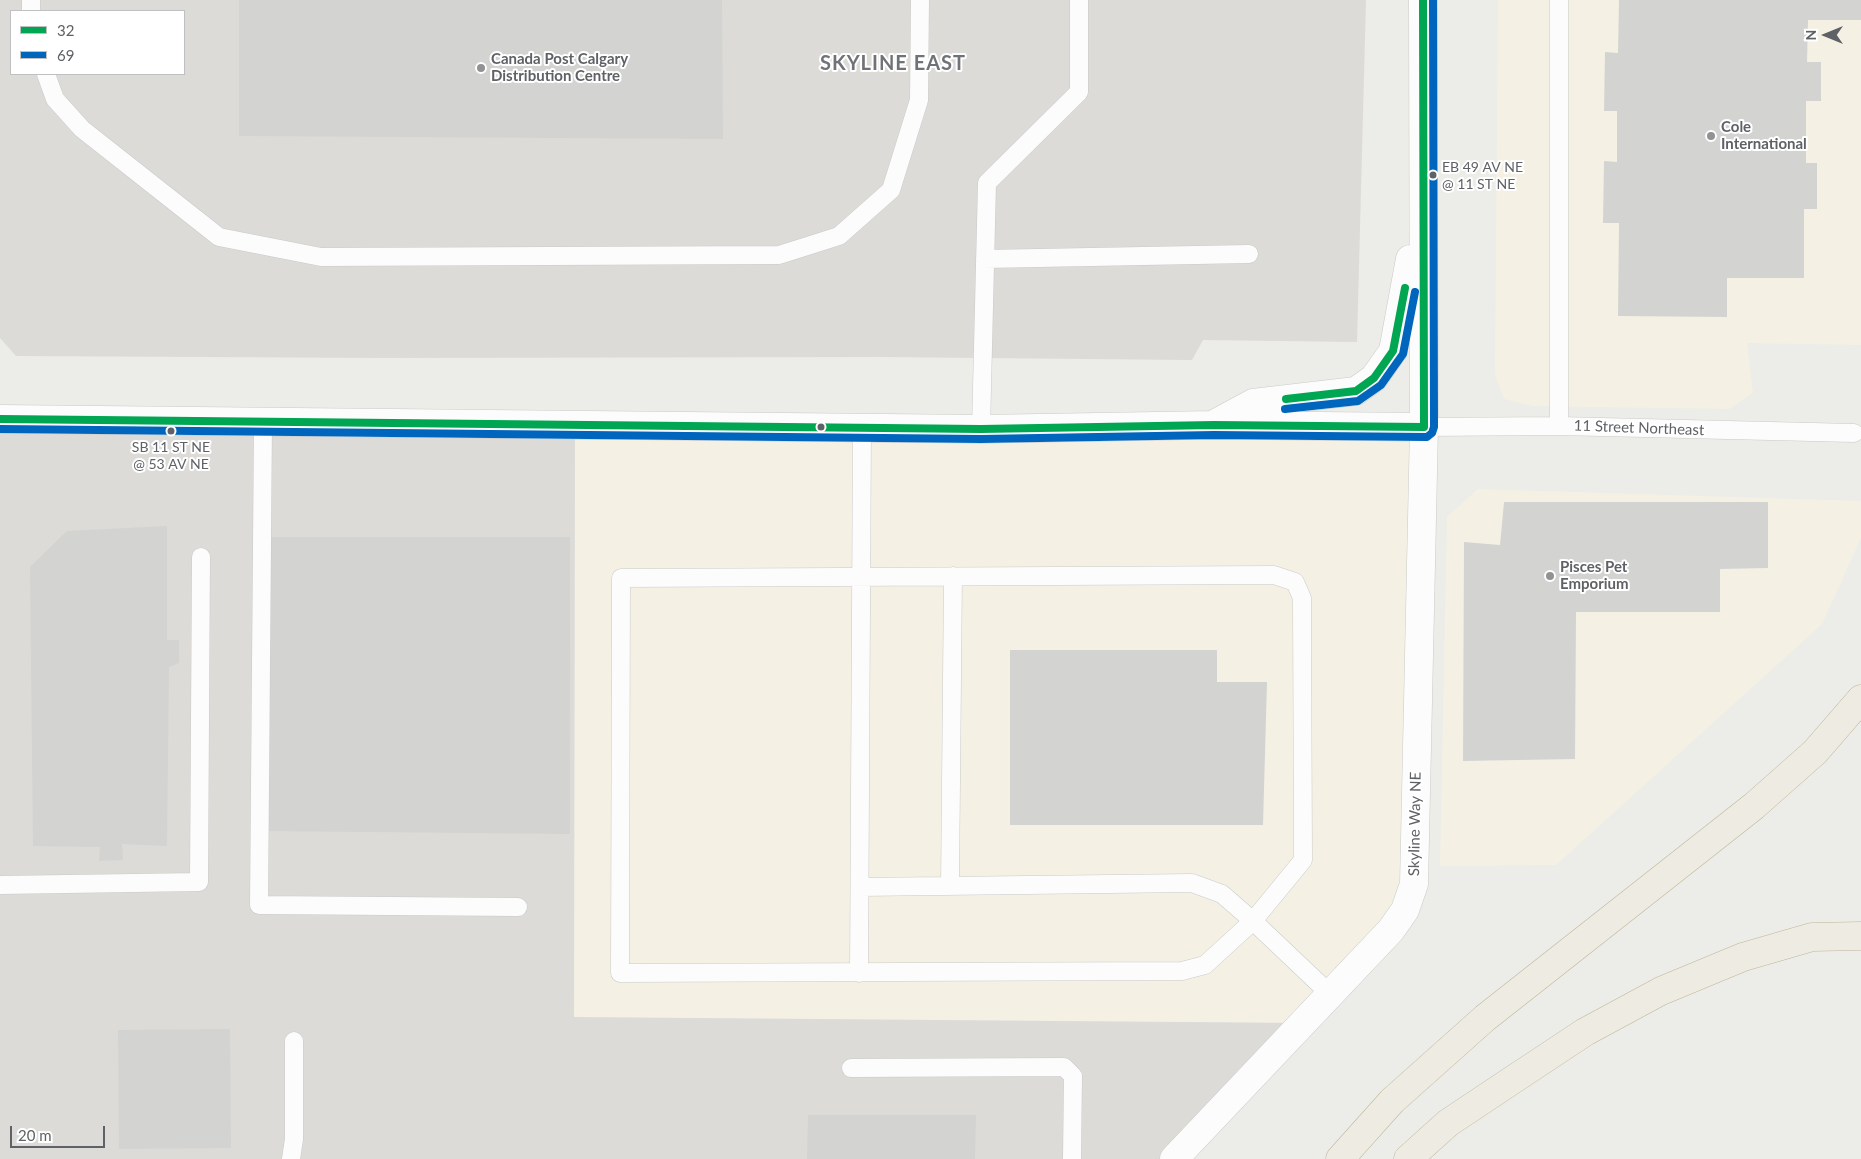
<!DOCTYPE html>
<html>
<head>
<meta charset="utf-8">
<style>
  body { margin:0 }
  #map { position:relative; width:1861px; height:1159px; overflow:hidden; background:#ecece8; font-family:Lato,sans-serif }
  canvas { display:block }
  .legend { position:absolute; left:10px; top:10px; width:175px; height:65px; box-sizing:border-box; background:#fff; border:1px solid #bfc0c1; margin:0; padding:6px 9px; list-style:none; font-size:15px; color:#5e6165 }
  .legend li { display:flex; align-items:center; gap:10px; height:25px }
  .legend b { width:25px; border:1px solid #bfc0c1 }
  .north { position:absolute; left:1801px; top:10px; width:50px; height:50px; -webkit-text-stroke:4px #fff; paint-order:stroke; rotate:270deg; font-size:14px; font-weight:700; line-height:20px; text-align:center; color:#5e6165 }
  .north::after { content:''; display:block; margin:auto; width:18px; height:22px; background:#5e6165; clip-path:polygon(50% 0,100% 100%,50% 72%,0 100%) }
  .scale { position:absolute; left:10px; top:1126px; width:95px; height:22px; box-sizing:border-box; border:2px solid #5e6165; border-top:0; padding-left:6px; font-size:15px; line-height:18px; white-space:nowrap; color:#5e6165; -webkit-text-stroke:4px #fff; paint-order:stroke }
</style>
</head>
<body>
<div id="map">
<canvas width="1861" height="1159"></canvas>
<ul class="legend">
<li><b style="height:6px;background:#00a651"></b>32</li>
<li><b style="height:6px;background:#0065bd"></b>69</li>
</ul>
<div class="north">N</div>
<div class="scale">20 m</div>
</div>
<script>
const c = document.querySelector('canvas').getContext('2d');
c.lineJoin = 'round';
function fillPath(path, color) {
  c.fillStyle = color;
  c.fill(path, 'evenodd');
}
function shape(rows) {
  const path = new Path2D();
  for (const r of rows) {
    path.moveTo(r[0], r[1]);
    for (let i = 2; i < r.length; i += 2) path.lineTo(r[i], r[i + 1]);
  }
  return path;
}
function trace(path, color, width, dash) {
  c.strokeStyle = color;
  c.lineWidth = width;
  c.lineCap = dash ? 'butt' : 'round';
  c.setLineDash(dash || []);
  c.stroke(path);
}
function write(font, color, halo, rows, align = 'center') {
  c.font = font + ' Lato,sans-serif';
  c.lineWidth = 4;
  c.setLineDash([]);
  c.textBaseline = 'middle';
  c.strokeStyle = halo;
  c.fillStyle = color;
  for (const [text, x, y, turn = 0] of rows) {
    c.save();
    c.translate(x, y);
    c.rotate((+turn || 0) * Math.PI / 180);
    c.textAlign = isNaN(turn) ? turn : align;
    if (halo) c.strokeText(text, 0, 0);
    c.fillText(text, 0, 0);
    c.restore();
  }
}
fillPath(shape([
  [1498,0,1861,0,1861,345,1747,343,1753,393,1729,409,1533,406,1504,399,1495,374],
  [575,425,1424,427,1414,884,1303,1023,574,1017],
  [1478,489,1861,501,1861,538,1822,624,1556,865,1440,866,1447,517]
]), '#f4f1e4');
fillPath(shape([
  [0,0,1366,0,1357,342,1203,340,1192,360,879,357,385,358,16,356,0,338],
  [11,11,184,11,184,74,11,74],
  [0,419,575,425,574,1017,1303,1023,1174,1159,0,1159]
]), '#dcdbd8');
fillPath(shape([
  [239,0,722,0,723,139,239,136],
  [1619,0,1861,0,1861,20,1808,20,1807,62,1821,62,1821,101,1806,101,1806,163,1817,163,1817,209,1804,209,1804,278,1727,278,1727,317,1618,316,1619,223,1603,223,1604,161,1617,162,1617,111,1604,111,1605,52,1618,53],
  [1504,502,1768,502,1768,568,1720,569,1720,612,1576,612,1575,759,1463,761,1464,542,1500,545],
  [167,526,167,640,179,640,179,663,169,667,167,846,122,844,123,860,99,861,100,847,33,846,30,567,67,531],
  [266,537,570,537,570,834,266,831],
  [1010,650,1217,650,1217,682,1267,682,1263,825,1010,825],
  [230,1029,231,1148,119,1149,118,1030],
  [808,1115,976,1115,975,1159,807,1159]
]), '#d3d3d1');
const lane = shape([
  [31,11,31,0],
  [46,74,55,99,82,129,219,237,321,257,779,255,839,236,891,190,919,100,920,0],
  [985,259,1249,254],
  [263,422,259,905,518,907],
  [1559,426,1559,0],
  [1424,427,1559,426,1854,433],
  [981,429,987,183,1079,92,1079,0],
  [0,885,199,882,201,557],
  [950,886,953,576],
  [860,887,1192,883,1222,894,1253,921,1303,860,1302,598,1295,582,1274,575,621,578,620,973,1182,971,1205,965,1253,921,1330,994],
  [859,973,862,428],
  [851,1068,1064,1067,1073,1076,1072,1159],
  [291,1159,294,1139,294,1041]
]);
const street = shape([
  [1174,1159,1391,930,1405,910,1414,884,1424,427]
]);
const secondary = shape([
  [0,419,981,429,1214,425,1424,427,1423,0],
  [1216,423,1253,403,1356,391,1374,378,1393,351,1410,259]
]);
const highway = shape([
  [1340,1159,1392,1101,1485,1018,1754,806,1815,752,1861,699],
  [1408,1159,1448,1123,1511,1081,1585,1032,1661,991,1743,957,1812,937,1861,936]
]);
trace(lane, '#cacac9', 19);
trace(street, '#cacac9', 29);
trace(secondary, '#cacac9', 29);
trace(highway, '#bfb699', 29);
trace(lane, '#fcfcfc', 18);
trace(street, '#fcfcfc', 28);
trace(secondary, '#fcfcfc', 28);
trace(highway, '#eeebe3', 28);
trace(shape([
  [1286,399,1356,391,1374,378,1393,351,1405,288],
  [0,419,981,429,1214,425,1424,427,1423,0]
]), '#00a651', 8);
trace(shape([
  [1285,409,1358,401,1381,385,1403,354,1415,292],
  [0,429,981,439,1214,435,1427,437,1432,433,1434,427,1433,0]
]), '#0065bd', 8);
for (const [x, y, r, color] of [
  [481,68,5,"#909293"],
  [1711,136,5,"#909293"],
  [1433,175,4.5,"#5e6165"],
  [821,427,4.5,"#5e6165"],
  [171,431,4.5,"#5e6165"],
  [1550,576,5,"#909293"]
]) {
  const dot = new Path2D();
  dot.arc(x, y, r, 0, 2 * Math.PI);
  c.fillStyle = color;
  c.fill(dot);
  trace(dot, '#fff', 2);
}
write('14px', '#5e6165', '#fff', [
  ["EB 49 AV NE",1442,167],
  ["@ 11 ST NE",1442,184],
  ["SB 11 ST NE",171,447,"center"],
  ["@ 53 AV NE",171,464,"center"]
], 'left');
write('bold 15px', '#5e6165', '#fff', [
  ["Canada Post Calgary",491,59],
  ["Distribution Centre",491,76],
  ["Cole",1721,127],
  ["International",1721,144],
  ["Pisces Pet",1560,567],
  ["Emporium",1560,584]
], 'left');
write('15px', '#5e6165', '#fff', [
  ["11 Street Northeast",1639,428,2],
  ["Skyline Way NE",1415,824,-89]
]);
c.letterSpacing = '1px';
write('bold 20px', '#6f7277', '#fff', [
  ["SKYLINE EAST",893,64]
]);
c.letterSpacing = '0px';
</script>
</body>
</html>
